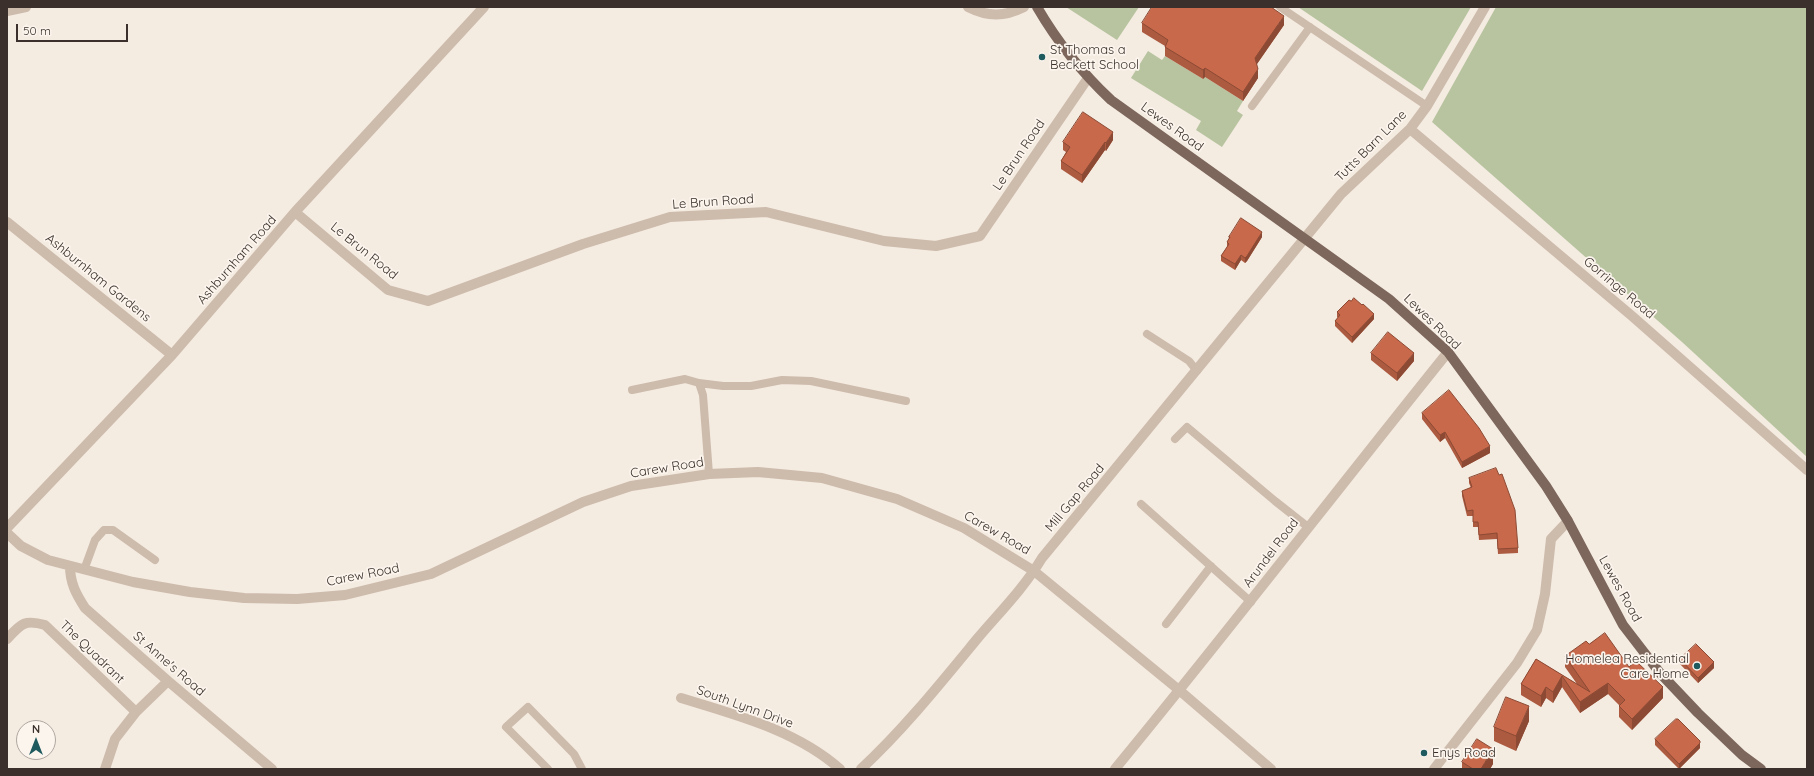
<!DOCTYPE html>
<html>
<head>
<meta charset="utf-8">
<style>
  body { margin:0 }
  #map { position:relative; width:1814px; height:776px; overflow:hidden; background:#f4ebe1; font-family:Quicksand,sans-serif }
  canvas { display:block }
  .frame { position:absolute; inset:0; border:8px solid #3b302b; pointer-events:none }
  .north { position:absolute; left:16px; top:720px; width:40px; height:40px; box-sizing:border-box; background:#fbf5ee; border:1px solid #aea6a0; border-radius:50%; rotate:0deg; font-size:11px; font-weight:700; line-height:16px; text-align:center; color:#3b302b }
  .north::after { content:''; display:block; margin:auto; width:14px; height:18px; background:#1f5a5e; clip-path:polygon(50% 0,100% 100%,50% 72%,0 100%) }
  .scale { position:absolute; left:16px; top:24px; width:112px; height:18px; box-sizing:border-box; border:2px solid #3b302b; border-top:0; padding-left:5px; font-size:12px; line-height:14px; white-space:nowrap; color:#3b302b; -webkit-text-stroke:3px #fbf5ee; paint-order:stroke }
</style>
</head>
<body>
<div id="map">
<canvas width="1814" height="776"></canvas>
<div class="frame"></div>
<div class="north">N</div>
<div class="scale">50 m</div>
</div>
<script>
const context = document.querySelector('canvas').getContext('2d');
context.lineJoin = 'round';
function fill(path, color) {
  context.fillStyle = color;
  context.fill(path, 'evenodd');
}
function strokePath(path, color, width, dash) {
  context.strokeStyle = color;
  context.lineWidth = width;
  context.lineCap = dash ? 'butt' : 'round';
  context.setLineDash(dash || []);
  context.stroke(path);
}
function write(font, color, halo, rows, align = 'center') {
  context.font = font + ' Quicksand,sans-serif';
  context.lineWidth = 3.5;
  context.setLineDash([]);
  context.textBaseline = 'middle';
  context.strokeStyle = halo;
  context.fillStyle = color;
  for (const [text, x, y, turn = 0] of rows) {
    context.save();
    context.translate(x, y);
    context.rotate((+turn || 0) * Math.PI / 180);
    context.textAlign = isNaN(turn) ? turn : align;
    if (halo) context.strokeText(text, 0, 0);
    context.fillText(text, 0, 0);
    context.restore();
  }
}
fill(new Path2D(`
  M1066,7H1139L1117,40Z
  M1298,7H1471L1422,91Z
  M1496,7H1807V457L1682,342L1432,122Z
  M1148,51L1162,60L1165,56L1203,79L1205,77L1243,101L1237,111L1243,115L1222,147L1196,130L1201,121L1131,78Z`), '#b8c4a0');
strokePath(new Path2D(`
  M1280,7L1427,106
  M1252,106L1310,27
  M1147,334L1189,361L1197,371
  M699,383L723,386H751L782,380L811,381L906,401
  M632,390L685,379L699,383L703,395L709,474
  M1175,439L1187,427L1275,501L1308,527
  M1141,504L1251,602
  M84,570L95,540L104,530H113L155,560
  M1166,624L1211,566
  M548,769L506,727L528,707L574,754L582,769`), '#cdbbac', 8);
strokePath(new Path2D(`
  M968,7C988,17 1004,17 1024,7
  M7,11L26,7
  M1410,129L1632,316L1807,470
  M295,212L388,290L428,301L583,244L670,217L766,212L884,241L936,246L980,236L1088,78
  M7,222L172,355
  M7,528L172,355L295,212L484,7
  M7,533L21,546L48,560L133,582L190,592L244,598L297,599L345,595L431,574L583,502L631,486L709,474L758,472L822,478L897,499L964,528L1034,571L1179,690L1271,769
  M70,566C70,583 76,594 85,608L168,681L272,769
  M7,639C21,624 24,619 45,625L136,712
  M681,698C736,715 796,730 840,769
  M105,769L115,739L136,712L168,681
  M861,769C903,730 940,684 977,639C999,613 1024,588 1042,558L1341,194L1410,129L1427,106L1485,7
  M1115,769C1228,632 1336,491 1448,352
  M1434,769L1517,663L1537,630L1545,594L1551,539L1568,521`), '#cdbbac', 10);
strokePath(new Path2D(`
  M1037,7C1058,43 1080,71 1111,100L1389,299L1448,352L1546,486L1568,521L1623,625L1660,673L1698,713L1742,755L1761,769`), '#7d675c', 10);
fill(new Path2D(`
  M1142,23L1284,25L1256,65L1258,78L1243,101L1205,77L1203,79L1165,56V46L1142,32Z
  M1113,140L1106,151L1105,150L1082,183L1061,169V161L1066,152L1063,150V142Z
  M1229,237H1262L1247,261L1245,263L1241,260L1235,270L1221,261V256L1227,247V242L1229,240Z
  M1337,312L1374,319L1352,343L1335,326V321L1338,318L1337,317Z
  M1371,353L1414,361L1397,381L1371,360Z
  M1422,413L1490,453L1462,468L1445,438L1440,442L1422,419Z
  M1469,478L1518,548V553L1498,554L1497,539L1479,540L1478,527H1473V516H1467L1462,496V491L1471,488L1469,483Z
  M1589,644L1629,667L1663,698L1632,730L1619,717V706H1620L1608,694L1580,713L1562,687L1553,703L1546,698L1541,707L1521,695V684L1536,659L1577,684L1565,667V656Z
  M1680,659L1714,668L1698,683L1680,664Z
  M1529,721L1516,751L1494,741V727Z
  M1655,739L1700,748L1679,769L1655,745Z
  M1462,762L1493,764L1490,769H1462Z`), '#ac5a40');
fill(new Path2D(`
  M1284,16V25L1255,67V58Z
  M1205,68V77L1203,79V70Z
  M1258,69V78L1243,101V92Z
  M1113,132V140L1106,151V143Z
  M1105,142V150L1082,183V175Z
  M1262,232V237L1247,261L1245,263V258Z
  M1241,255V260L1235,270V264Z
  M1374,314V319L1352,343V337Z
  M1414,353V361L1397,381V373Z
  M1445,432V438L1440,442V435Z
  M1490,446V453L1462,468V462Z
  M1714,662V668L1698,683V678Z
  M1562,676V687L1553,703V692Z
  M1608,683V694L1580,713V702Z
  M1546,687V698L1541,707V696Z
  M1663,687V698L1632,730V719Z
  M1529,706V721L1516,751V736Z
  M1700,743V748L1679,769V764Z
  M1493,749V764L1490,769H1481Z`), '#8c4a34');
const building = new Path2D(`
  M1152,7H1271L1284,16L1255,58L1258,69L1243,92L1205,68L1203,70L1165,47L1168,40L1142,23Z
  M1083,112L1113,132L1106,143L1105,142L1082,175L1061,161L1070,147L1063,142Z
  M1241,218L1262,232L1247,256L1245,258L1241,255L1235,264L1221,256L1229,244L1227,242L1230,237H1229Z
  M1354,298L1362,305L1363,304L1374,314L1352,337L1335,321L1340,315L1337,312L1349,300L1351,301Z
  M1388,332L1414,353L1397,373L1371,353Z
  M1449,390L1479,428L1490,446L1462,462L1445,432L1440,435L1422,413Z
  M1496,468L1499,475L1502,474L1515,510L1518,548L1498,549L1497,533L1479,535L1478,522H1473V510L1467,511L1462,491L1472,487L1469,478Z
  M1605,633L1629,667L1636,661L1663,687L1632,719L1619,706L1625,700L1608,683L1580,702L1562,676L1553,692L1546,687L1541,696L1521,684L1536,659L1590,692L1565,656L1586,641L1589,644Z
  M1696,644L1714,662L1698,678L1680,659Z
  M1506,697L1529,706L1516,736L1494,727Z
  M1676,719H1678L1700,741V743L1679,764L1655,739Z
  M1477,739L1493,749L1481,769H1473L1462,762Z`);
fill(building, '#c8694b');
strokePath(building, '#8c4a34', 1);
for (const [x, y, r, color] of [
  [1042,57,4,"#1f5a5e"],
  [1697,666,4,"#1f5a5e"],
  [1424,753,4,"#1f5a5e"]
]) {
  const dot = new Path2D();
  dot.arc(x, y, r, 0, 2 * Math.PI);
  context.fillStyle = color;
  context.fill(dot);
  strokePath(dot, '#fbf5ee', 1.5);
}
write('13px', '#3b302b', '#fbf5ee', [
  ["St Thomas a",1050,50],
  ["Beckett School",1050,65],
  ["Homelea Residential",1689,659,"right"],
  ["Care Home",1689,674,"right"],
  ["Enys Road",1432,753]
], 'left');
write('13px', '#3b302b', '#fbf5ee', [
  ["Lewes Road",1172,127,36],
  ["Tutts Barn Lane",1371,146,-45],
  ["Le Brun Road",1019,155,-56],
  ["Le Brun Road",713,202,-4],
  ["Le Brun Road",364,251,39],
  ["Ashburnham Road",237,260,-49],
  ["Ashburnham Gardens",98,278,39],
  ["Gorringe Road",1619,288,40],
  ["Lewes Road",1432,322,44],
  ["Carew Road",667,468,-9],
  ["Mill Gap Road",1075,498,-50],
  ["Carew Road",997,533,30],
  ["Arundel Road",1271,553,-53],
  ["Carew Road",363,575,-11],
  ["Lewes Road",1620,589,61],
  ["The Quadrant",92,652,44],
  ["St Anne's Road",169,664,41],
  ["South Lynn Drive",745,707,20]
]);
</script>
</body>
</html>
